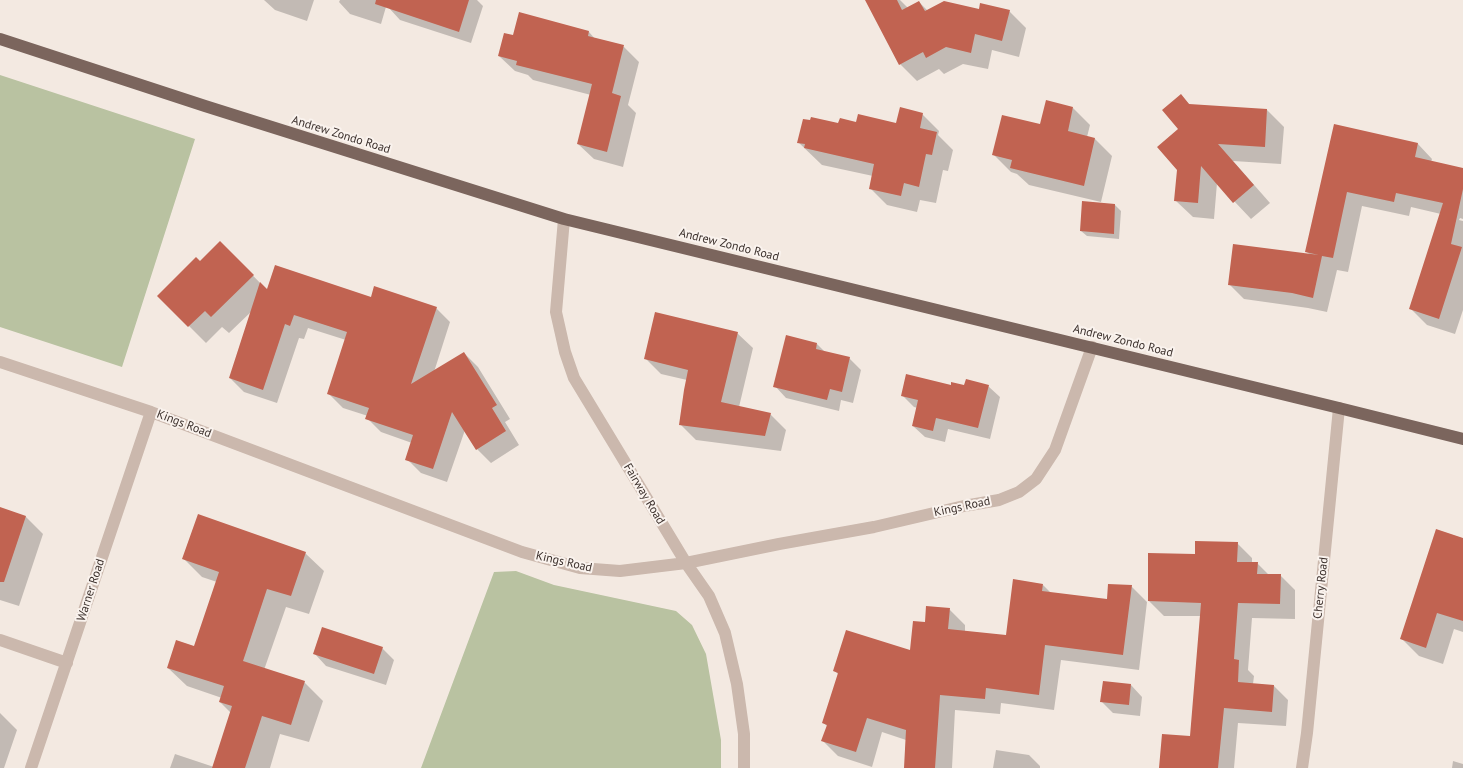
<!DOCTYPE html>
<html>
<head>
<meta charset="utf-8">
<style>
  body { margin:0 }
  canvas { display:block; background:#f3e9e1 }
</style>
</head>
<body>
<canvas width="1463" height="768"></canvas>
<script>
const context = document.querySelector('canvas').getContext('2d');
context.lineJoin = 'round';
function fill(path, color) {
  context.fillStyle = color;
  context.fill(path, 'evenodd');
}
function strokePath(path, color, width, dash) {
  context.strokeStyle = color;
  context.lineWidth = width;
  context.lineCap = dash ? 'butt' : 'round';
  context.setLineDash(dash || []);
  context.stroke(path);
}
function write(font, color, halo, rows, align = 'center') {
  context.font = font + ' "PT Sans",sans-serif';
  context.lineWidth = 4;
  context.setLineDash([]);
  context.textBaseline = 'middle';
  context.strokeStyle = halo;
  context.fillStyle = color;
  for (const [text, x, y, turn = 0] of rows) {
    context.save();
    context.translate(x, y);
    context.rotate((+turn || 0) * Math.PI / 180);
    context.textAlign = isNaN(turn) ? turn : align;
    if (halo) context.strokeText(text, 0, 0);
    context.fillText(text, 0, 0);
    context.restore();
  }
}
fill(new Path2D(`
  M0,75L195,139L122,367L0,327Z
  M516,571L554,585L676,611L692,625L706,654L721,740V768H421L494,572Z`), '#b9c2a1');
fill(new Path2D(`
  M264,0H314L307,21L275,10Z
  M340,0H388L381,24L350,14L339,2Z
  M391,0H477L483,6L471,43L400,20L389,8Z
  M877,0H900L908,8L919,2L928,11H1009L1026,28L1019,57L992,50L988,69L963,64L944,74L939,69L917,81L900,64Z
  M589,32L596,40L624,47L639,62L628,105L636,113L623,167L594,159L578,144L591,95L533,80L528,75L515,71L499,56L514,37Z
  M1181,95L1190,105L1267,110L1284,127L1281,164L1233,161L1270,203L1251,219L1217,183L1214,219L1193,217L1176,201Z
  M1073,108L1090,125L1087,137L1095,139L1112,156L1101,202L1029,185L1017,174L1011,172L994,155L1041,125Z
  M922,114L939,131L938,135L953,150L948,171L943,170L936,203L920,200L917,212L887,205L870,188L873,176L822,165L798,142L839,125L897,124Z
  M1335,125L1418,144L1432,159L1431,162L1463,170V219L1460,218L1459,220L1463,221V310L1455,334L1427,325L1411,309L1441,214L1411,207L1409,216L1362,206L1348,272L1337,270L1327,312L1308,308L1244,299L1229,284L1310,255L1306,251Z
  M1115,205L1121,211L1119,239L1087,236L1081,231Z
  M220,242L268,291L372,299L436,308L450,322L434,372L464,353L478,367L510,419L505,422L519,445L491,463L477,449L465,430L447,482L421,473L407,459L412,443L381,432L367,418L368,416L343,408L329,394L346,340L308,328L304,339L299,338L277,403L244,392L230,378L253,310L229,333L222,327L206,343L159,296L200,262Z
  M737,333L753,348L739,407L770,414L786,430L781,451L696,440L681,425L687,380L661,374L645,358Z
  M817,344L825,352L849,358L861,370L853,403L841,400L839,411L786,398L775,386Z
  M988,386L1000,397L990,439L948,429L945,442L925,437L913,426L918,408L914,407L902,395L951,387Z
  M0,509L26,517L43,534L19,606L0,600Z
  M1463,539V632L1454,629L1443,664L1419,656L1402,639Z
  M1237,543L1252,558V563H1257L1269,575H1280L1295,590V619L1252,618L1248,670L1254,676L1253,684L1274,686L1288,700L1286,726L1238,723L1234,768H1160L1191,738L1201,616H1164L1149,601L1196,555Z
  M305,553L324,571L309,614L286,607L264,670L304,682L323,701L309,742L280,734L270,768H170L175,754L214,767L231,713L220,702L222,698L187,686L168,668L195,647L217,582L202,577L184,559Z
  M1043,585L1051,593L1109,601L1131,586L1147,602L1139,670L1061,660L1054,710L1001,703L1000,714L955,710L952,768H905L906,740L882,732L872,767L838,756L823,741L827,726L824,723L839,675L835,671L911,652L926,624L950,610L965,625V632L1008,636Z
  M382,648L394,660L386,685L326,666L315,654Z
  M1131,685L1142,697L1140,716L1113,713L1102,702Z
  M0,713L17,730L4,768H0Z
  M996,750L1029,755L1040,766V768H993Z
  M1453,761L1463,764V768H1452Z`), '#0003');
fill(new Path2D(`
  M376,0H469L459,32L375,4Z
  M865,0H897L902,10L919,1L925,11L944,1L979,9L980,3L1010,10L1002,41L975,34L971,53L946,47L926,58L923,52L899,65Z
  M519,12L589,31L588,36L624,45L612,93L621,96L607,152L577,144L592,84L516,65L517,61L498,56L504,33L513,35Z
  M1181,94L1189,104L1267,109L1265,147L1218,144L1254,185L1233,203L1201,166L1198,203L1174,201L1177,170L1157,147L1178,129L1162,110Z
  M1046,100L1073,107L1068,131L1095,138L1084,186L1010,168L1012,160L992,155L1002,115L1040,124Z
  M900,107L923,113L920,128L937,132L932,155L926,154L919,187L904,183L901,196L869,189L874,164L804,148L805,144L797,143L803,119L810,120L811,117L838,123L840,118L856,122L858,114L896,123Z
  M1334,124L1418,143L1415,157L1463,168V189L1451,244L1462,247L1439,319L1409,309L1443,203L1396,193L1394,202L1347,192L1333,258L1322,256L1313,298L1292,293L1228,285L1233,244L1319,255L1305,252Z
  M1082,201L1115,204L1114,234L1080,231Z
  M220,241L254,275L211,317L205,311L188,327L157,296L196,257L200,261Z
  M275,265L371,297L374,286L437,307L411,384L464,352L497,405L492,408L506,431L476,450L452,412L433,469L405,460L413,435L365,419L369,408L327,394L347,332L294,315L290,326L285,324L263,390L229,378L260,282L267,289Z
  M655,312L738,332L721,402L771,413L765,436L679,425L684,390L688,370L644,359Z
  M786,335L817,343L816,349L850,357L842,392L830,389L827,400L773,387Z
  M906,374L951,385V382L964,385L966,379L989,385L978,428L936,418L933,431L912,426L918,400L901,396Z
  M0,507L26,516L4,582H0Z
  M198,514L306,552L291,596L267,589L243,661L305,681L291,725L262,716L245,768H212L232,706L219,702L224,686L167,668L176,640L194,646L219,572L182,559Z
  M1436,529L1463,538V621L1437,613L1426,648L1400,639Z
  M1195,541L1238,542L1237,562H1258L1257,574H1281L1280,604L1238,603L1234,659L1239,660L1238,682L1274,685L1272,712L1224,708L1218,768H1159L1162,734L1190,736L1201,603L1148,601V553L1195,554Z
  M1013,579L1043,584L1042,591L1107,599L1108,584L1132,585L1123,655L1045,645L1039,695L986,688L985,699L940,695L935,768H904L906,730L867,718L856,752L821,741L827,725L822,723L838,673L833,671L846,630L910,650L913,621L925,622L926,606L950,608L948,629L1006,635Z
  M322,627L383,647L374,674L313,654Z
  M1103,681L1131,684L1129,705L1100,702Z`), '#c16351');
strokePath(new Path2D(`
  M564,219L556,312L565,352L574,378L686,563L709,596L725,633L737,684L744,734V768
  M0,362L151,412L522,552L580,568L620,571L686,563L779,544L874,527L964,506L999,500L1019,492L1036,479L1055,450L1092,347
  M0,640L67,663
  M31,768L151,412
  M1302,768L1307,733L1339,408`), '#cbb8ad', 12);
strokePath(new Path2D(`
  M0,39L205,106L564,219L1339,408L1463,439`), '#7b655d', 12);
write('12px', '#3a2f2b', '#faf3ee', [
  ["Andrew Zondo Road",341,135,17],
  ["Andrew Zondo Road",729,245,14],
  ["Andrew Zondo Road",1123,341,14],
  ["Kings Road",184,424,21],
  ["Fairway Road",644,494,59],
  ["Kings Road",962,507,-12],
  ["Kings Road",564,562,13],
  ["Cherry Road",1321,588,-84],
  ["Warner Road",91,590,-72]
]);
</script>
</body>
</html>
